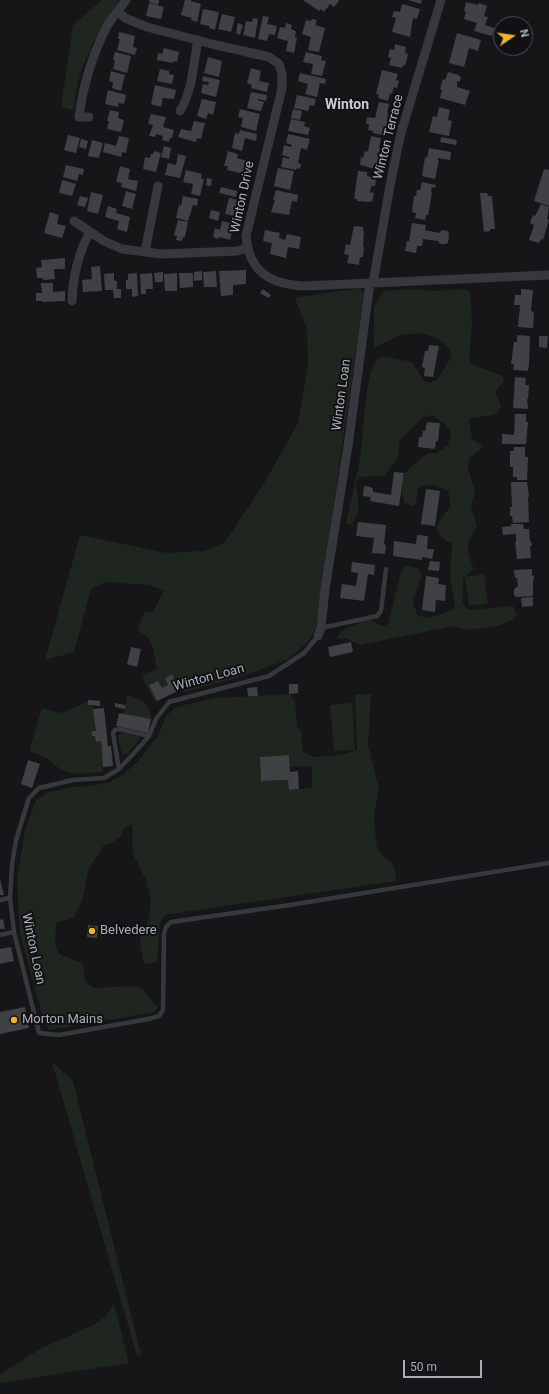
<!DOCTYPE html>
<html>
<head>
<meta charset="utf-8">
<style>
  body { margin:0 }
  #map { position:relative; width:549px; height:1394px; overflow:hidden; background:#161618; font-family:Roboto,sans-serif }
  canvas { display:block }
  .north { position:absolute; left:493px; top:16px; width:40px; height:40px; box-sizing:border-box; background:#111113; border:1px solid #4d4f55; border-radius:50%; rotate:77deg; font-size:11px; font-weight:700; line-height:16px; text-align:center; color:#a8adb8 }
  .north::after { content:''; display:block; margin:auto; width:14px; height:18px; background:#f2b134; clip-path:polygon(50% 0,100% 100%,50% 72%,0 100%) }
  .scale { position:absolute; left:403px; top:1360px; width:79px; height:18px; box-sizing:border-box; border:2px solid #a8adb8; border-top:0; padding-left:5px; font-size:12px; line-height:14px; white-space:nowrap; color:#a8adb8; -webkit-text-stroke:3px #111113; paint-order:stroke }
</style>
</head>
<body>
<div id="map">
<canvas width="549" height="1394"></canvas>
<div class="north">N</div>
<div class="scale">50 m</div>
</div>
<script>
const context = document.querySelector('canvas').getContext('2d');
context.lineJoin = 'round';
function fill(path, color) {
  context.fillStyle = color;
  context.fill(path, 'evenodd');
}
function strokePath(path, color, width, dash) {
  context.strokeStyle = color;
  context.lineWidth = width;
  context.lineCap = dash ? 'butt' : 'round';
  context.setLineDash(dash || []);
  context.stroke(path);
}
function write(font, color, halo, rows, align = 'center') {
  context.font = font + ' Roboto,sans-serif';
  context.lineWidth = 4;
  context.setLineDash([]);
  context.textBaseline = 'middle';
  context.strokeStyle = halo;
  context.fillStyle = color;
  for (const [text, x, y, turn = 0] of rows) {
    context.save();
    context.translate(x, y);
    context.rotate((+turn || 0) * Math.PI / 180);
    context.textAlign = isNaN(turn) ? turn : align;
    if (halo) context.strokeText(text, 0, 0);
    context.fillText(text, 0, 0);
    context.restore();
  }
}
fill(new Path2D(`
  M102,0H120C104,20 85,55 79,79C76,89 75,100 73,110L61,107L73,25Z
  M360,288L364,294L316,627L308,642L287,660L237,678L184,692L183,689L180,690L172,674L165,678L168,685L162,688L158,681L149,685L157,701L155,702L142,676L157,669C154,654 154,637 138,631L144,612H153L164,590L148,585L105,582L91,589L74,652L45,660L80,535L167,553L204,551L225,542L266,480L298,423L308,366L307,329L295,298Z
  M410,289L434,291L464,289L470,292L472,323L469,360L471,364L503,376L504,381L495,392L501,406C497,421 480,413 469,420L472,439L484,447L469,458L468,468L475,492L471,505L477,527C465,545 466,548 474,569L463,578V603L468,610L513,606L517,614L510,621L498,626L466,630L453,626L360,645L347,639L337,638L342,631L361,622L370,620L383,626L388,624L400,576L404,567L408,566L417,568L422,576L413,600L417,615L426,618L439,615L452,610L455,605L450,577L452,544C448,541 441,538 439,534C433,526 446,512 451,506L448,491L435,485L421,486L418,489L416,503L412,506L404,502L401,488L405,473L415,463L427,454L437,453L448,445L451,431L444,423L431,415L422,418L400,440L397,460L384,476L360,477L356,482C357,496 363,515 350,525L346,523C351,499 358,475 361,450C364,429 365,372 378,358L388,357L412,362L424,381L429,383L437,380L452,356L449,348L439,339L421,333L400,335L374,348V307L381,294L385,291Z
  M484,574L488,603L469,606L465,577Z
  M289,694L295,701L297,727L301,730L303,752L313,757L342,755L357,750L355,695L371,694L368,745L379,789L374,815L376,842L378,851L384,857L392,862L395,871L396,881L204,909L165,915L160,924L157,962L144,964L140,945L141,936L149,918L151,900L146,880L133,854L132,824L124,828L121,836L113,842L104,845L89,868L82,901L74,918L56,923L55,944L58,953C66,958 74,959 83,964L86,982L94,988L132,986L142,989L158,1008L155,1012L49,1030L44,1021L20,934L17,882L25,830L36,800L49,792L72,787L90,786L110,782L125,773L138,761L158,736L166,716L176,707L216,698ZM289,755L290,767L312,766V788L289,790L288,780L261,781L260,757Z
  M127,695C142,699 149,702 151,719L124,714Z
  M88,702V705L92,706L93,709L96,731L92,732V736H95L96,742L101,741L103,772L73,774L61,770L45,757L29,751L42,708L61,713Z
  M352,703L355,750L334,751L330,705Z
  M124,733L141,737L128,753L122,754L118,739L119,734Z
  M52,1062L73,1081L141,1355L137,1356Z
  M114,1304L129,1363L0,1383V1374L42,1348L95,1324L106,1316Z`), '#1e261f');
fill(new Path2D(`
  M150,0H159L158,5L149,2Z
  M185,0H191V1L201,4L197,22L191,20L192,18L181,15Z
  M303,0H338L339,1L334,7L330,4L324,12L321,9L319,11Z
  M408,0H422L421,4Z
  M466,2L478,5L479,3L487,6L484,16L488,17L485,25L494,28L492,36L474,31L477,23L464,19L466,12L464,11Z
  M149,3L164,7L161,19L146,16Z
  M402,4L420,9L417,19L413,18L410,37L392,32L396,18L392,17L394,11L400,12Z
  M203,9L219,12L215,30L209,28V26L200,24Z
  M222,14L235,17L231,32L218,29Z
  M263,16L269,17L267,24L277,26L275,35L269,34L267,41L258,39Z
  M253,18L258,19L255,38L243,35L246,21L252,22Z
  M312,19L317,20L315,25L325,28L319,52L308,50L311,37L302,34L306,20L311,21Z
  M238,23L243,25L240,35L236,33Z
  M286,23L292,25L291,29L296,31L295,37L297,38L294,53L286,51L288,41L277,38L280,27L285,28Z
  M119,32L135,36L133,47L137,48L135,55L117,50L120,39H118Z
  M457,33L481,40L478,51L469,48L464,67L449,63Z
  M395,44L406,47L405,53L408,54L405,66L403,65L402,68L389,65L391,58L388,57L390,49L394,50Z
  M164,48L179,52L177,62L173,61V63L157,60L158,53L162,54Z
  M115,52L131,56L127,73L113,69L115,60L113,59Z
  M306,52L322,56L321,60L326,61L322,76L311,74L313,64L303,62Z
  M208,57L222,61L219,77L204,73Z
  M251,68L261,71L259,81L269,83L267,92L251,88L252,85L247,83Z
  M160,69L169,71V74L174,75L172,84L157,81Z
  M382,70L398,74L396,80L399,81L397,88L394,87L392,94L390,93L388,101L378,98L379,95L376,94Z
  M111,71L125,75L121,91L112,88L113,82L109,81Z
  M448,72L459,75L461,78L460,81L457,82V87L470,91L465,105L440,98L442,90L440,89L443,79L445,80Z
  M300,73L326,79L325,84L320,83L317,97L305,94L308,84L298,81Z
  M203,76L220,80L216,97L201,93L203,84L208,85L209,82L202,81Z
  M155,85L176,90L174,99L163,98L161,107L151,104Z
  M108,90L126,95L124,104L119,103L118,107L105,104Z
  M251,92L267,95L266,101L258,99L257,100L264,102L261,111L247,108Z
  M297,95L316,99L314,106L310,105L308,111L294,108Z
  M202,99L216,102L213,115L208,113L206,119L197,116Z
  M379,102L389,104L387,113L388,114L387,121H388L385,136L373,133V131L368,130L369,124H366L367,117L375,118Z
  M439,107L450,110L448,120L452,121L449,136L429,132L433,116L437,117Z
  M240,109L260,114L256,131L241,127L243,118L238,117Z
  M293,109L302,111L300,120L291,118Z
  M110,110L119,112L118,118L124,120L121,132L107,129L109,121H107Z
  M151,114L166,117L163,127L174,130L172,138H170L169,142L162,140L163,136L156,134L155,137L149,136L153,125L148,124Z
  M291,119L305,122L304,126L310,128L308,135L288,131Z
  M194,121L205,123L201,139L197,138L196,142L178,137L181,129L191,131Z
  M240,130L257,134L256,141L245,138L242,151L232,148L235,133L239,134Z
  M288,134L310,139L307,150L301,148L298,163L301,164L300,169L297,168L296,170L281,167L283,157L289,159V157L282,155L284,145L291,147L292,145L286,143Z
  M68,135L80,138L76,153L64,150Z
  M119,136L129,138L126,153L122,152L121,157L103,152L105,143L116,146Z
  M371,136L381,138L379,148H380L379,154L382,155L379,170L360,165L361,157L363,158L365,151L368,152Z
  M441,137L457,140L456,145L440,142Z
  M81,139L88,141L86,149L79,147Z
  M92,140L103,143L99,158L88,156Z
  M164,146L171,148L169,159L161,157Z
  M429,148L451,152L450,160L438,158V160H439L435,179L422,176L425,157L427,158Z
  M154,151L161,153L156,172L143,169L145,157L150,158L151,154H153Z
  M228,151L238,154L237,158L247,161L244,174L227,170L228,166H224Z
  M178,154L186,156L180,178L165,175L168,163L176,165Z
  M66,165L84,169L83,175L79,174L77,181L63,177Z
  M120,166L130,169L128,179L138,181L136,191L121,187L122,183L116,182Z
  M278,168L294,171L290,190L274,186Z
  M544,169L549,170V206L534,201Z
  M186,170L202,174L201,179H204L200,196L191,194L193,184L183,182Z
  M358,171L367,172V176L376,178L375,186H371L370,192L374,193L372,202L369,201V202L357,201V199H354Z
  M207,178L212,179L211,186L206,185Z
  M62,180L76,184L72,196L59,193Z
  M422,182L436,185L435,188L432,187L431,192L432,193L428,215H426L425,220L415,218L416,213L412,212L414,196H416L417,190H420Z
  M221,187L237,191L236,197L219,193Z
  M276,190L298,195L297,202L292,201L289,215L271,212L275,200H273Z
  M126,191L136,194L132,209L122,206Z
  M91,192L103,195L98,214L87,211Z
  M480,193H487L488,196H492L495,229H490V231L484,232Z
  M80,196L88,198L85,207L77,205Z
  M183,196L198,199L197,206L193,205L188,221L176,218L179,205L181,206Z
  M229,198L239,200L235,216L225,214Z
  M541,204L549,207L547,219L549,220L543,240L541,239L539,243L529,240L534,225L530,223L533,215L535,216Z
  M108,206L117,209L116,213L130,217L127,232L117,229L119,221L105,217Z
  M211,210L220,212L218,221L209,218Z
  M50,212L59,215L57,224L66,226L62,238L44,233Z
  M178,220L188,222L185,237H183L182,241L176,240L177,236L174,235Z
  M222,221L234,224L230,240L219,237V239L213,237L215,228L220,230Z
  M412,223L426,225L425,230L439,233L442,230L448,231L449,234L448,243L445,244H440L438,241L423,239L422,246H417L416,253L405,251L407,241H409Z
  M354,226L363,227V230L364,231L363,247H364L363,257H360L359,265L347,263L349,255L344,254L346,244L350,245Z
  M265,230L280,233L279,238L285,240L287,234L301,237L299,249L288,247L286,258L270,254L272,243L263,241Z
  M65,258V269H54L55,279L43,280V278H37L36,268L42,267L41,260Z
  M100,266L102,291L83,292L82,280L92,279L91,267Z
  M246,270V284L233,285V295L221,296L219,271Z
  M202,271V280L194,281V272Z
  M216,271L217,287H204L203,272Z
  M163,272V282H155L154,273Z
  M114,273V281H117V289H121V298H114L113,290H105L104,274Z
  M137,273L138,296L132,297V289H126V280H128V274Z
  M152,273L153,289H146V294H141L140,274Z
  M177,273V291H165L164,274Z
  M179,273H193V287L180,288Z
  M41,283H53V292L65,291V301L42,302V301H36V293H42Z
  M263,289L271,295L268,298L260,293Z
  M521,289L533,290L531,311L534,312L533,328L518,327L520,305H514L515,295H521Z
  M517,335L530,336L529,365L528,371L513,370L514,364H511L514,342H517Z
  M539,336H548L547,348L539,347Z
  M429,345L439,346L433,377L424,376L425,368L422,367L425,351H428Z
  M515,377L526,378L525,385H529L528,399H527L528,409L513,408Z
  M515,414H526V422H528L526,444H502V434L514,435Z
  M427,422L440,423L438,441H436L435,449L418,447L419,437H422L423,431H425Z
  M514,447H525V457H528L527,480H517V477H513V467H510V451H514Z
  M394,472L404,473L399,506L370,501L371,497L363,496L364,486L371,487L373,489V492L391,495Z
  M511,482H527L529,497H528L529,522L513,523L512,516H510V507H512Z
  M426,489L440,491L435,526L421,524Z
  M358,522L386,525L384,544L386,545L385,554L372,553L374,538L356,536Z
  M511,524H523L524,529H529L530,541H531L532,546H530L531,558L517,559L515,542H516V534L503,535L502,527L511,526Z
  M417,535L428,536L427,549H434L432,559L422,557V560L393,556L394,541L416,544Z
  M430,561L440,562L439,571L428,570Z
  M352,562L375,565L374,575L368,574L364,601L340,598L342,584L356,586L358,573L351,572Z
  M532,569V576L534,575V580H533V596L516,597L514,595V590L516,587H518L517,578H515L514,570Z
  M426,576L439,578L438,584L446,585L445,601L436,600L435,612L422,610Z
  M533,597V606L522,607L521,598Z
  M351,642L353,652L330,657L328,647Z
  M131,647L141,649L137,667L127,664Z
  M172,674L180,690L157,701L149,685L158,681L162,688L168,685L165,678Z
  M289,684H298V693L289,694Z
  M257,687L258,696H248L247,688Z
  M88,700L100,701V706L88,705Z
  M115,703L125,705V709L115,707Z
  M104,708L108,746H111L113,766L103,767L101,741L96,742L95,736H92V731H96L93,709Z
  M119,713L151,719L148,733L116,726Z
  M289,755L290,772L298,771L299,789L289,790L288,780L261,781L260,757Z
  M28,760L40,764L32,788L21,784Z
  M0,879L4,895H0Z
  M3,919L5,929H0V920Z
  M88,925L98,926L97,938L87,937Z
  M11,947L14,961L0,964V949Z
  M25,1007L29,1028L0,1034V1012Z`), '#404145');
strokePath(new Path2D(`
  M321,628L377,616L381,611L386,569
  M318,636L304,653L269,676L169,702L156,719L149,736L135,752L119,769L104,778L73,780L39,788L29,798L16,840L12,865L10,898L14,932L39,1033L59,1035L148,1019L159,1016L163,1010L164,934L166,927L171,922L290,905L549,863
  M119,769L113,733L115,730L119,729L149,736
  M0,900L10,898
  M0,935L14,932`), '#37383d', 4.5);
strokePath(new Path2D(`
  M118,11L125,18L147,27L212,44L269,57L279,64L282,74V88L246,236C249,272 270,284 304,286L549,275
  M180,111C193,90 193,64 198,40
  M89,117H79C83,86 92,56 106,28C111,18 120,9 126,0
  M74,221L104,241L122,249L162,254L237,251L247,248
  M145,252L158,186
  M373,283L391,180L401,133L441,0
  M72,301C73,277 78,253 90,232
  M318,636L321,628L325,589L348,446L370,283`), '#37383d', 9);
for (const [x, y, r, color] of [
  [92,931,4,"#f2b134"],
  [14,1020,4,"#f2b134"]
]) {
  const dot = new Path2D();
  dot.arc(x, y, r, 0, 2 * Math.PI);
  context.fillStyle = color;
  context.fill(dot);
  strokePath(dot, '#111113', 1.5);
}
write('13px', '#a8adb8', '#111113', [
  ["Winton Terrace",389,137,-76],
  ["Winton Drive",243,197,-78],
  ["Winton Loan",342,395,-82],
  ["Winton Loan",209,678,-15],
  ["Winton Loan",33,949,78]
]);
write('13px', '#a8adb8', '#111113', [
  ["Belvedere",100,931],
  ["Morton Mains",22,1020]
], 'left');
write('bold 14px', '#c9ccd4', '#111113', [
  ["Winton",347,105]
]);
</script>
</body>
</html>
